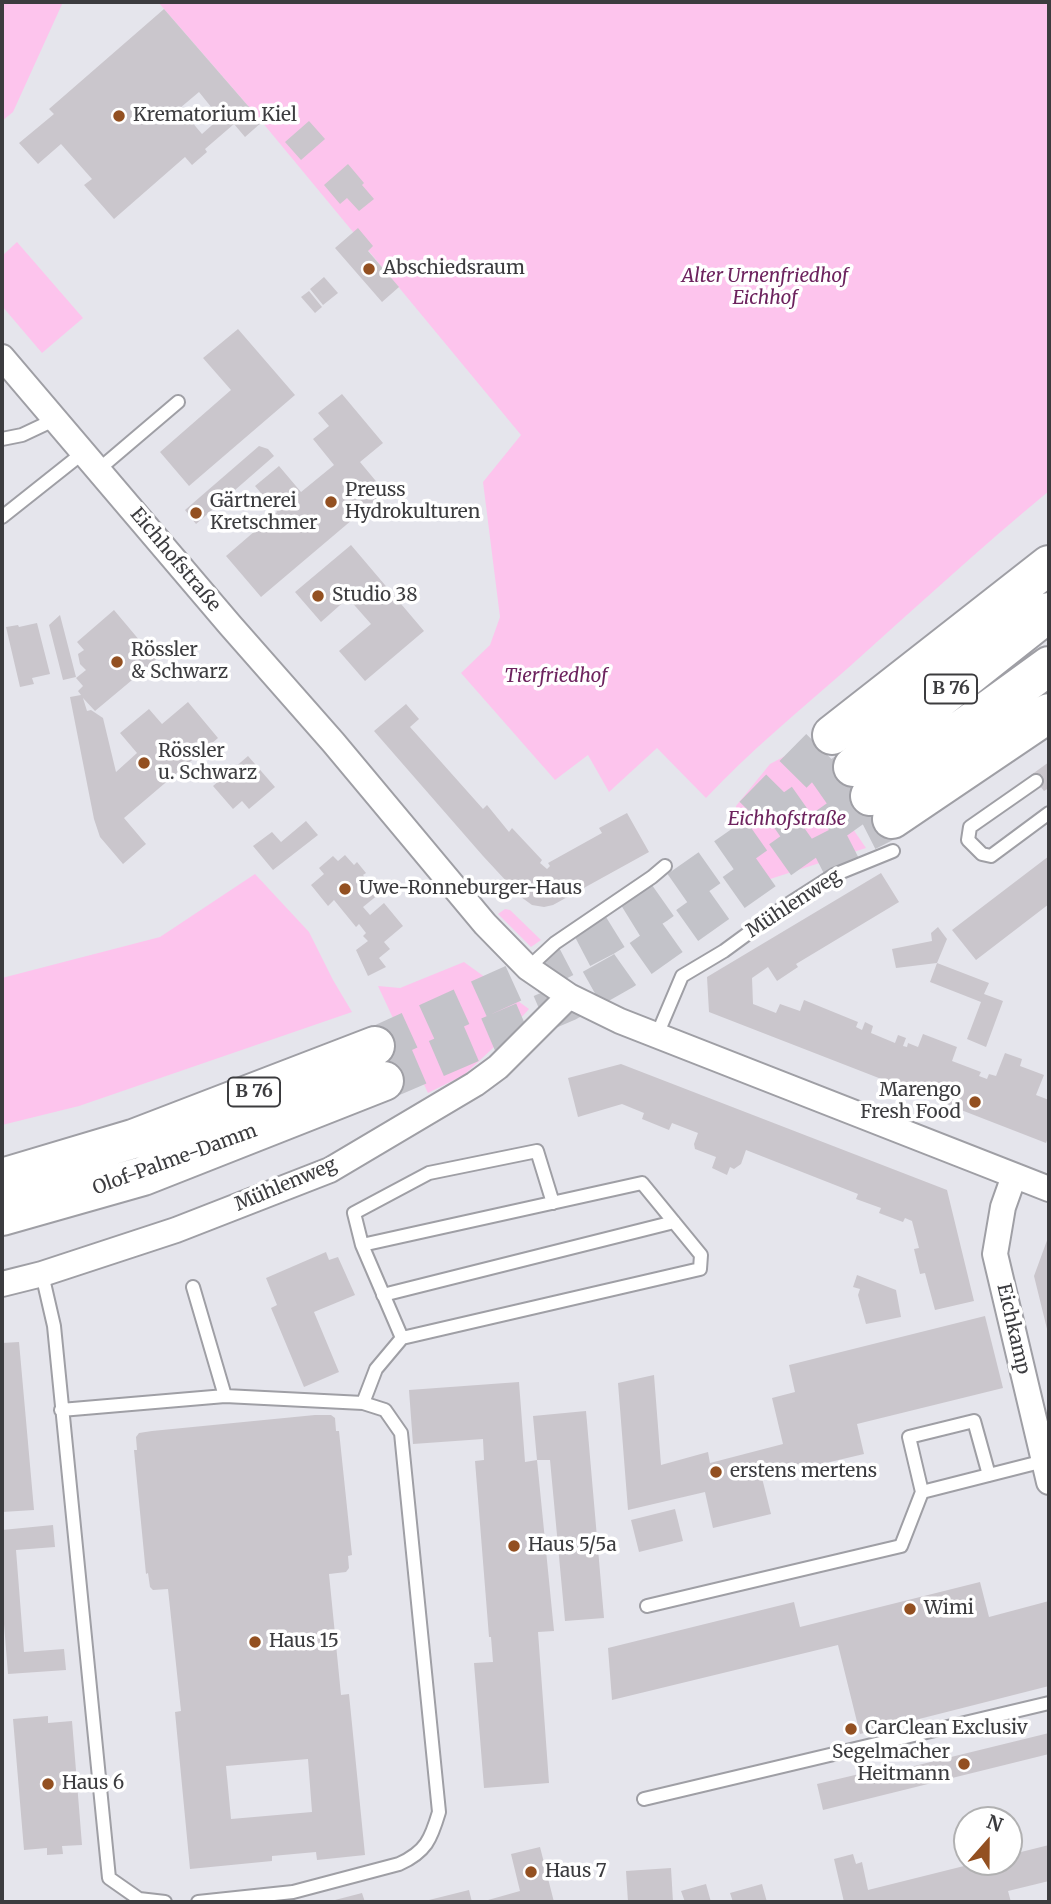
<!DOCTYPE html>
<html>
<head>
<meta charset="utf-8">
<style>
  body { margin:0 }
  #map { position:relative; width:1051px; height:1904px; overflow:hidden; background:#e5e5ec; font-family:Merriweather,serif }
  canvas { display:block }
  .frame { position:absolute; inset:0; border:4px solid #3c3c3f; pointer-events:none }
  .north { position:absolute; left:953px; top:1806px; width:70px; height:70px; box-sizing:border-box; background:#fff; border:2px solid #b1b1b2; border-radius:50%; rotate:21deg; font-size:19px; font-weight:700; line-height:28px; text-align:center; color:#3c3c3f }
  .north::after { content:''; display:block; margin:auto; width:24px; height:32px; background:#935021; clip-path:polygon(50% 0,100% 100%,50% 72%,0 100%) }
</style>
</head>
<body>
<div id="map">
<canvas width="1051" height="1904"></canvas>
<div class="frame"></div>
<div class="north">N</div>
</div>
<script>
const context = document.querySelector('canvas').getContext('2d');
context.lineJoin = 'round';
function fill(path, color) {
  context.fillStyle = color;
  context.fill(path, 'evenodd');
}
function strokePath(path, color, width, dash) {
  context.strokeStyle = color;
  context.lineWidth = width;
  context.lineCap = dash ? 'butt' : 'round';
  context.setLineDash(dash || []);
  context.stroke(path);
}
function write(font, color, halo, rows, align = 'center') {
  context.font = font + ' Merriweather,serif';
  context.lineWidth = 7;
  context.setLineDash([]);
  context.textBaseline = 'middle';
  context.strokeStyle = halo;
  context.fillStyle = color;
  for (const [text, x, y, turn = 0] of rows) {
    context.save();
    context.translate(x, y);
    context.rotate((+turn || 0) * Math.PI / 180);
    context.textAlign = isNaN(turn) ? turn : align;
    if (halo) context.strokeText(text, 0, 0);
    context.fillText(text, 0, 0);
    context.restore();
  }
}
fill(new Path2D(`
  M2,2H63L13,112L2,121Z
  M158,2H1049V491C980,548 915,608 848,668C800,710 750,751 706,798L657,748L609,792L588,755L555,780L461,673L490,645L500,617L483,482L521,435L262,122Z
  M17,242L83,318L42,353L2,306V256Z
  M798,749L866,848L764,881L737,855L736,806L770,764Z
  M255,874L309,932L333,980L352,1012L79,1106L2,1125V978L160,937Z
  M505,909L510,910L541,940L531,947L498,914Z
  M464,962L529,1009L492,1049L464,1075L428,1093L378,986L400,988Z`), '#fdc4ed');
fill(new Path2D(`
  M164,9L262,122L245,137L234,124L205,149L207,152L192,165L185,157L114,219L84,185L92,179L61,144L38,164L19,143L54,114L49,109ZM199,92L220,118L202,134L180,108Z
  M309,121L325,139L301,160L285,142Z
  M348,164L364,183L362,185L374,199L359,211L347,198L340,204L324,185Z
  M358,228L373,246L368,251L399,287L382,302L335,248Z
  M324,277L338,293L323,305L310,289Z
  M309,291L322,307L315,313L301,297Z
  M238,329L295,395L189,486L160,452L231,390L203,358Z
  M342,394L383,443L360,462L385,492L261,597L226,556L277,512L255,486L279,466L301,492L334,465L313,439L329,426L318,413Z
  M259,446L268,449L274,456L196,524L185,510Z
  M351,545L424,631L365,681L339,651L371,624L348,598L321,622L295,592Z
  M114,610L156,660L95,711L83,698L87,711L91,710L103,718L116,772L137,753L120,733L149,709L162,724L188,702L218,738L124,818L146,844L123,864L100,837L94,819L70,697L81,695L78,691L83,686L76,678L86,670L80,664L78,654L84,650L77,642Z
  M60,615L76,677L63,680L49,625Z
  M37,623L50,674L32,678L34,684L20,687L6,627L18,625L19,627Z
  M406,704L419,719L410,727L483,809L487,805L509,832L512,828L542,860L540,863L547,869L550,866L548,863L602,833L599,828L627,813L649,852L553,905L544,907L532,905L521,897L483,856L374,731Z
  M248,756L275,787L249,809L242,801L233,809L213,786Z
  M1049,762V788L1044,791L1031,775Z
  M306,821L318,835L273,870L253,846L272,832L281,842Z
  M345,855L354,865L357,862L366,873L363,875L379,894L363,907L370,915L384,903L403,926L384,942L390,949L379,958L386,967L368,976L356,950L368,941L363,936L366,933L359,924L356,927L334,900L328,906L311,885L324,874L319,868L333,856L338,861Z
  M1049,856V904L976,960L952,930Z
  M881,873L899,902L796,964L798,967L777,981L768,967L752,978L753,1004L776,1013L780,1004L800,1011L804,1000L858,1022L856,1027L862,1030L865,1022L873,1026L871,1033L895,1043L898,1035L906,1038L903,1046L907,1047L908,1043L918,1047L923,1034L957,1047L952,1061L981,1072L979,1076L987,1079L989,1074L996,1076L1005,1053L1022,1059L1020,1066L1044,1075L1036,1095L1049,1100V1135L1046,1143L709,1012L707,977Z
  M938,927L947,939L937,963L896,968L892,949L932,941L931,933Z
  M937,963L989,983L984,994L1003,1001L986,1047L967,1039L981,1002L930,982Z
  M621,1064L947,1190L974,1301L935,1310L925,1273L920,1274L914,1249L919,1248L912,1221L905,1218L903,1222L879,1213L881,1208L856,1199L858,1194L746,1150L741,1164L734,1169L730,1167L727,1175L712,1168L716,1157L695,1149L694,1144L698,1133L672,1123L669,1130L642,1119L644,1113L622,1104L578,1117L568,1078Z
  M1049,1235V1333H1048L1034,1276Z
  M326,1252L329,1260L338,1257L355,1295L314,1312L339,1372L304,1387L271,1308L277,1305L266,1278Z
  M857,1275L896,1290L901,1317L866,1324L858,1295L860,1289L853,1287Z
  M985,1316L1003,1388L857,1424L864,1454L762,1478L771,1514L713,1528L705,1492L628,1510L618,1383L654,1375L661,1465L708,1452L710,1463L783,1444L772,1398L795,1392L789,1365Z
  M19,1342L34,1510L2,1512V1343Z
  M519,1382L525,1462L537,1460L554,1631L538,1632L549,1783L484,1788L474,1663L493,1662L491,1637H489L475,1461L484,1460L483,1439L413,1444L409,1390Z
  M586,1411L604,1618L565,1621L550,1460H537L533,1416Z
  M315,1415H331L335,1418L336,1431H339L352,1555L348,1556L349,1568L346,1572L329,1574L341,1695L349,1694L365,1855L317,1860L316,1852L272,1856V1861L190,1869L175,1712L181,1711L168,1589L153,1590L150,1587L148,1573L146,1574L134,1450H137L136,1437L139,1433L152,1431ZM308,1759L312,1812L231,1819L226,1766Z
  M675,1509L683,1541L639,1552L631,1520Z
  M53,1525L55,1547L16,1550L24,1652L64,1649L66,1670L8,1674L2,1599V1530Z
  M980,1582L989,1617L1049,1601V1686L860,1734L838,1645L612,1700L608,1648L794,1602L800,1627Z
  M48,1716V1723L72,1721L82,1845L62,1846L63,1854L47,1855V1848L24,1850L13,1719Z
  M1049,1733V1754L823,1810L817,1784L893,1766L894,1771Z
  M1049,1845V1881L1008,1891L1011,1902H844L834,1859L853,1854L856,1864L862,1862L868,1890L980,1862H1009V1855Z
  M540,1847L554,1902H481L520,1891L511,1854Z
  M671,1868L673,1902H628L626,1871Z
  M706,1884L711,1902H685L681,1891Z
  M762,1884L767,1902H733L730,1893Z
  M469,1890L472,1902H425V1901Z
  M362,1893L365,1902H336L335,1900Z`), '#cac6cc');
strokePath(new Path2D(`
  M753,815L832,735
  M816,858L892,819
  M375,1046L536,973L603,938L658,904L853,767
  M384,1081L568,1002L623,971L870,796`), '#c3c3c9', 38, [38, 19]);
const service = new Path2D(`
  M2,439L22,435L56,419
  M98,470L178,402
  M2,517L84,452
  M1036,781L970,827L968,840L982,854L991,856L1049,813
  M528,968L555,943L652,877L665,866
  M657,1035L682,976L724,951L784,907L834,875L893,851
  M362,1245L354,1213L429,1173L537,1151L553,1203
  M42,1274L54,1326L109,1878L139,1899L165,1902
  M193,1287L225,1396
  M383,1295L674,1222
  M363,1403L376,1369L402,1338L700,1269L701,1255L642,1183L362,1245L402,1338
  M61,1410L225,1396L363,1403L385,1410L401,1433L439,1812C431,1839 426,1852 399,1864L293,1892L198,1902
  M922,1492L909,1437L974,1421L989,1475
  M647,1606L901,1546L922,1492L1044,1461
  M644,1799L1049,1703`);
const minor = new Path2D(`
  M2,357L230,625L333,742L485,924L528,968L569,996L620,1021L1049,1189
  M1014,1176L1003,1207L995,1254L1049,1482
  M2,1284L42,1274L176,1230L330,1170L475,1084L498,1067L569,996`);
const trunk = new Path2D(`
  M832,735L1049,565
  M853,767L1049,612
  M870,796L1049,666
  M892,819L1049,713
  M2,1178L133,1139L375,1046
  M2,1216L143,1176L384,1081`);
strokePath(service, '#9f9fa5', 16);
strokePath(minor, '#9f9fa5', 28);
strokePath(trunk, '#9f9fa5', 42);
strokePath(service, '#fff', 12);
strokePath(minor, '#fff', 24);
strokePath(trunk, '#fff', 38);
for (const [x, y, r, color] of [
  [119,116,7,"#935021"],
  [369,269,7,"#935021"],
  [331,502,7,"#935021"],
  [196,513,7,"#935021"],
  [318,596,7,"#935021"],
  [117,662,7,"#935021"],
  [144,763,7,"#935021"],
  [345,889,7,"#935021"],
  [975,1102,7,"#935021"],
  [716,1472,7,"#935021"],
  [514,1546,7,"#935021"],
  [910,1609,7,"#935021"],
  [255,1642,7,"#935021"],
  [851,1729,7,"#935021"],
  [964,1764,7,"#935021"],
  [48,1784,7,"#935021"],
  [531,1872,7,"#935021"]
]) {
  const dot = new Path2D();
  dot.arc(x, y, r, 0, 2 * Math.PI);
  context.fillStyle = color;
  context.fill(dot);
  strokePath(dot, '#fff', 2.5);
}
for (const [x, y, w] of [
  [951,689,52],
  [254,1092,52]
]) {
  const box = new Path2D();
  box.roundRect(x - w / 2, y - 14.5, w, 29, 5);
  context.fillStyle = '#fff';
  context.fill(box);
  strokePath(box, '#3c3c3f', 2);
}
write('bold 18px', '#3c3c3f', null, [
  ["B 76",951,689],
  ["B 76",254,1092]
]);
write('19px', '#3c3c3f', '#fff', [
  ["Krematorium Kiel",133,116],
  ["Abschiedsraum",383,269],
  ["Preuss",345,491],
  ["Hydrokulturen",345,513],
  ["Gärtnerei",210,502],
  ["Kretschmer",210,524],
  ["Studio 38",332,596],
  ["Rössler",131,651],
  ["& Schwarz",131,673],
  ["Rössler",158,752],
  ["u. Schwarz",158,774],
  ["Uwe-Ronneburger-Haus",359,889],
  ["Marengo",961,1091,"right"],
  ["Fresh Food",961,1113,"right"],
  ["erstens mertens",730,1472],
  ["Haus 5/5a",528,1546],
  ["Wimi",924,1609],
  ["Haus 15",269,1642],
  ["CarClean Exclusiv",865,1729],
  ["Segelmacher",950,1753,"right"],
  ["Heitmann",950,1775,"right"],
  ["Haus 6",62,1784],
  ["Haus 7",545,1872]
], 'left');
write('italic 19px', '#6d235e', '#fff', [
  ["Alter Urnenfriedhof",765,277],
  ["Eichhof",765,299],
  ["Tierfriedhof",556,677],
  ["Eichhofstraße",787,820]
]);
write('19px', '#3c3c3f', '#fff', [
  ["Eichhofstraße",175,560,50],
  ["Mühlenweg",794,904,-33],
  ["Olof-Palme-Damm",175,1160,-20],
  ["Mühlenweg",286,1185,-23],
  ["Eichkamp",1013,1329,77]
]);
</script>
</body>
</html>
